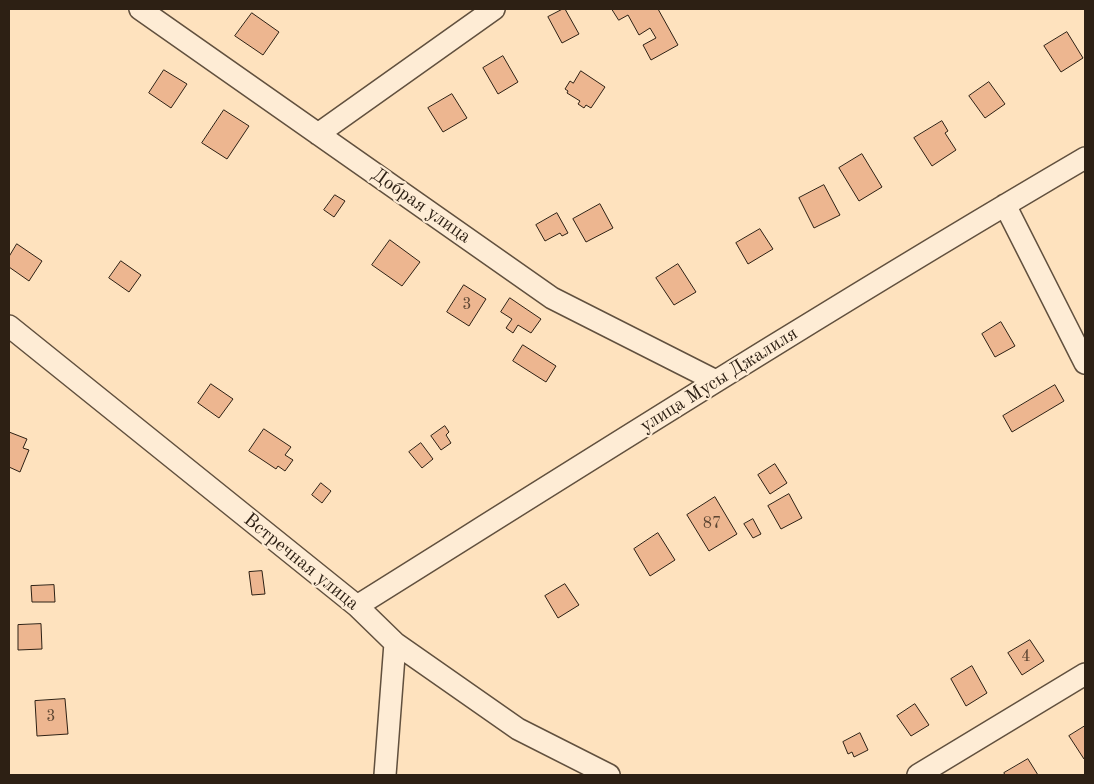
<!DOCTYPE html>
<html>
<head>
<meta charset="utf-8">
<style>
  body { margin:0 }
  #map { position:relative; width:1094px; height:784px; overflow:hidden; background:#fee2be; font-family:"Old Standard TT",serif }
  canvas { display:block }
  .frame { position:absolute; inset:0; border:10px solid #2d2014; pointer-events:none }
</style>
</head>
<body>
<div id="map">
<canvas width="1094" height="784"></canvas>
<div class="frame"></div>
</div>
<script>
const context = document.querySelector('canvas').getContext('2d');
context.lineJoin = 'round';
function fill(path, color) {
  context.fillStyle = color;
  context.fill(path, 'evenodd');
}
function strokePath(path, color, width, dash) {
  context.strokeStyle = color;
  context.lineWidth = width;
  context.lineCap = dash ? 'butt' : 'round';
  context.setLineDash(dash || []);
  context.stroke(path);
}
function write(font, color, halo, rows, align = 'center') {
  context.font = font + ' "Old Standard TT",serif';
  context.lineWidth = 4.5;
  context.setLineDash([]);
  context.textBaseline = 'middle';
  context.strokeStyle = halo;
  context.fillStyle = color;
  for (const [text, x, y, turn = 0] of rows) {
    context.save();
    context.translate(x, y);
    context.rotate((+turn || 0) * Math.PI / 180);
    context.textAlign = isNaN(turn) ? turn : align;
    if (halo) context.strokeText(text, 0, 0);
    context.fillText(text, 0, 0);
    context.restore();
  }
}
const building = new Path2D(`
  M563,9H565L579,34L562,43L548,17Z
  M612,9H658L678,45L651,60L643,45L656,38L650,28L639,35L628,15L619,20Z
  M252,13L279,32L263,55L235,36Z
  M1067,32L1083,58L1061,72L1044,46Z
  M503,56L518,82L498,94L483,68Z
  M164,70L187,84L171,108L149,93Z
  M581,71L605,87L591,108L586,105L584,108L578,104L580,101L567,93L568,91L565,89L570,81L573,83Z
  M989,82L1005,104L985,118L969,96Z
  M452,94L467,118L443,132L428,108Z
  M224,110L249,126L227,159L202,143Z
  M942,121L948,131L945,133L956,150L932,166L914,138Z
  M862,154L882,187L859,201L839,168Z
  M824,185L840,215L814,228L799,198Z
  M335,195L345,201L334,217L324,210Z
  M600,204L613,228L586,242L573,219Z
  M557,213L568,233L562,236L560,233L545,241L536,225Z
  M760,229L773,249L748,264L736,243Z
  M390,240L420,262L402,286L372,265Z
  M17,244L42,261L29,281L9,267V257Z
  M121,261L141,275L129,292L109,278Z
  M678,264L696,292L674,305L656,278Z
  M464,285L486,299L469,326L447,312Z
  M510,298L541,319L531,333L518,325L513,333L506,328L512,319L501,312Z
  M1001,322L1015,346L995,357L982,334Z
  M523,345L556,366L546,382L513,361Z
  M211,384L233,399L219,418L198,403Z
  M1055,385L1064,401L1012,432L1003,416Z
  M445,426L449,432L446,435L451,443L441,450L431,436Z
  M264,429L291,447L285,455L293,460L285,471L278,466L276,469L249,451Z
  M9,432L27,439L23,448L29,450L20,472L9,467Z
  M421,443L433,459L422,468L409,452Z
  M775,464L787,483L770,494L758,475Z
  M321,483L331,491L322,503L312,495Z
  M789,494L802,518L781,529L768,506Z
  M715,497L737,534L709,551L687,515Z
  M753,519L761,534L753,538L744,524Z
  M658,533L675,560L650,576L634,549Z
  M262,571L265,594L252,595L249,572Z
  M565,584L579,605L558,618L545,596Z
  M54,585L55,602H32L31,586Z
  M41,624L42,649L18,650V625Z
  M1030,640L1044,661L1022,675L1008,653Z
  M972,666L987,693L966,706L951,679Z
  M65,699L68,734L37,736L35,701Z
  M915,704L929,725L911,736L897,716Z
  M1085,726V758L1084,759L1069,736Z
  M860,733L868,750L854,757L852,752L848,754L843,742Z
  M1028,759L1038,775H1005L1004,773Z`);
fill(building, '#edb690');
strokePath(building, '#2d2014', 1);
const minor = new Path2D(`
  M140,9L552,298L716,381
  M318,134L494,9
  M1005,205L1085,363
  M9,326L357,606L395,643L518,729L609,775
  M357,606C598,455 839,302 1085,158
  M385,775L395,643
  M918,775L1085,674`);
strokePath(minor, '#61503e', 24);
strokePath(minor, '#feecd5', 21);
write('16px', '#5d4633', null, [
  ["3",467,305],
  ["87",712,524],
  ["4",1026,657],
  ["3",51,717]
]);
write('19px', '#2d2014', '#feecd5', [
  ["Добрая улица",421,206,35],
  ["улица Мусы Джалиля",719,380,-32],
  ["Встречная улица",301,562,39]
]);
</script>
</body>
</html>
